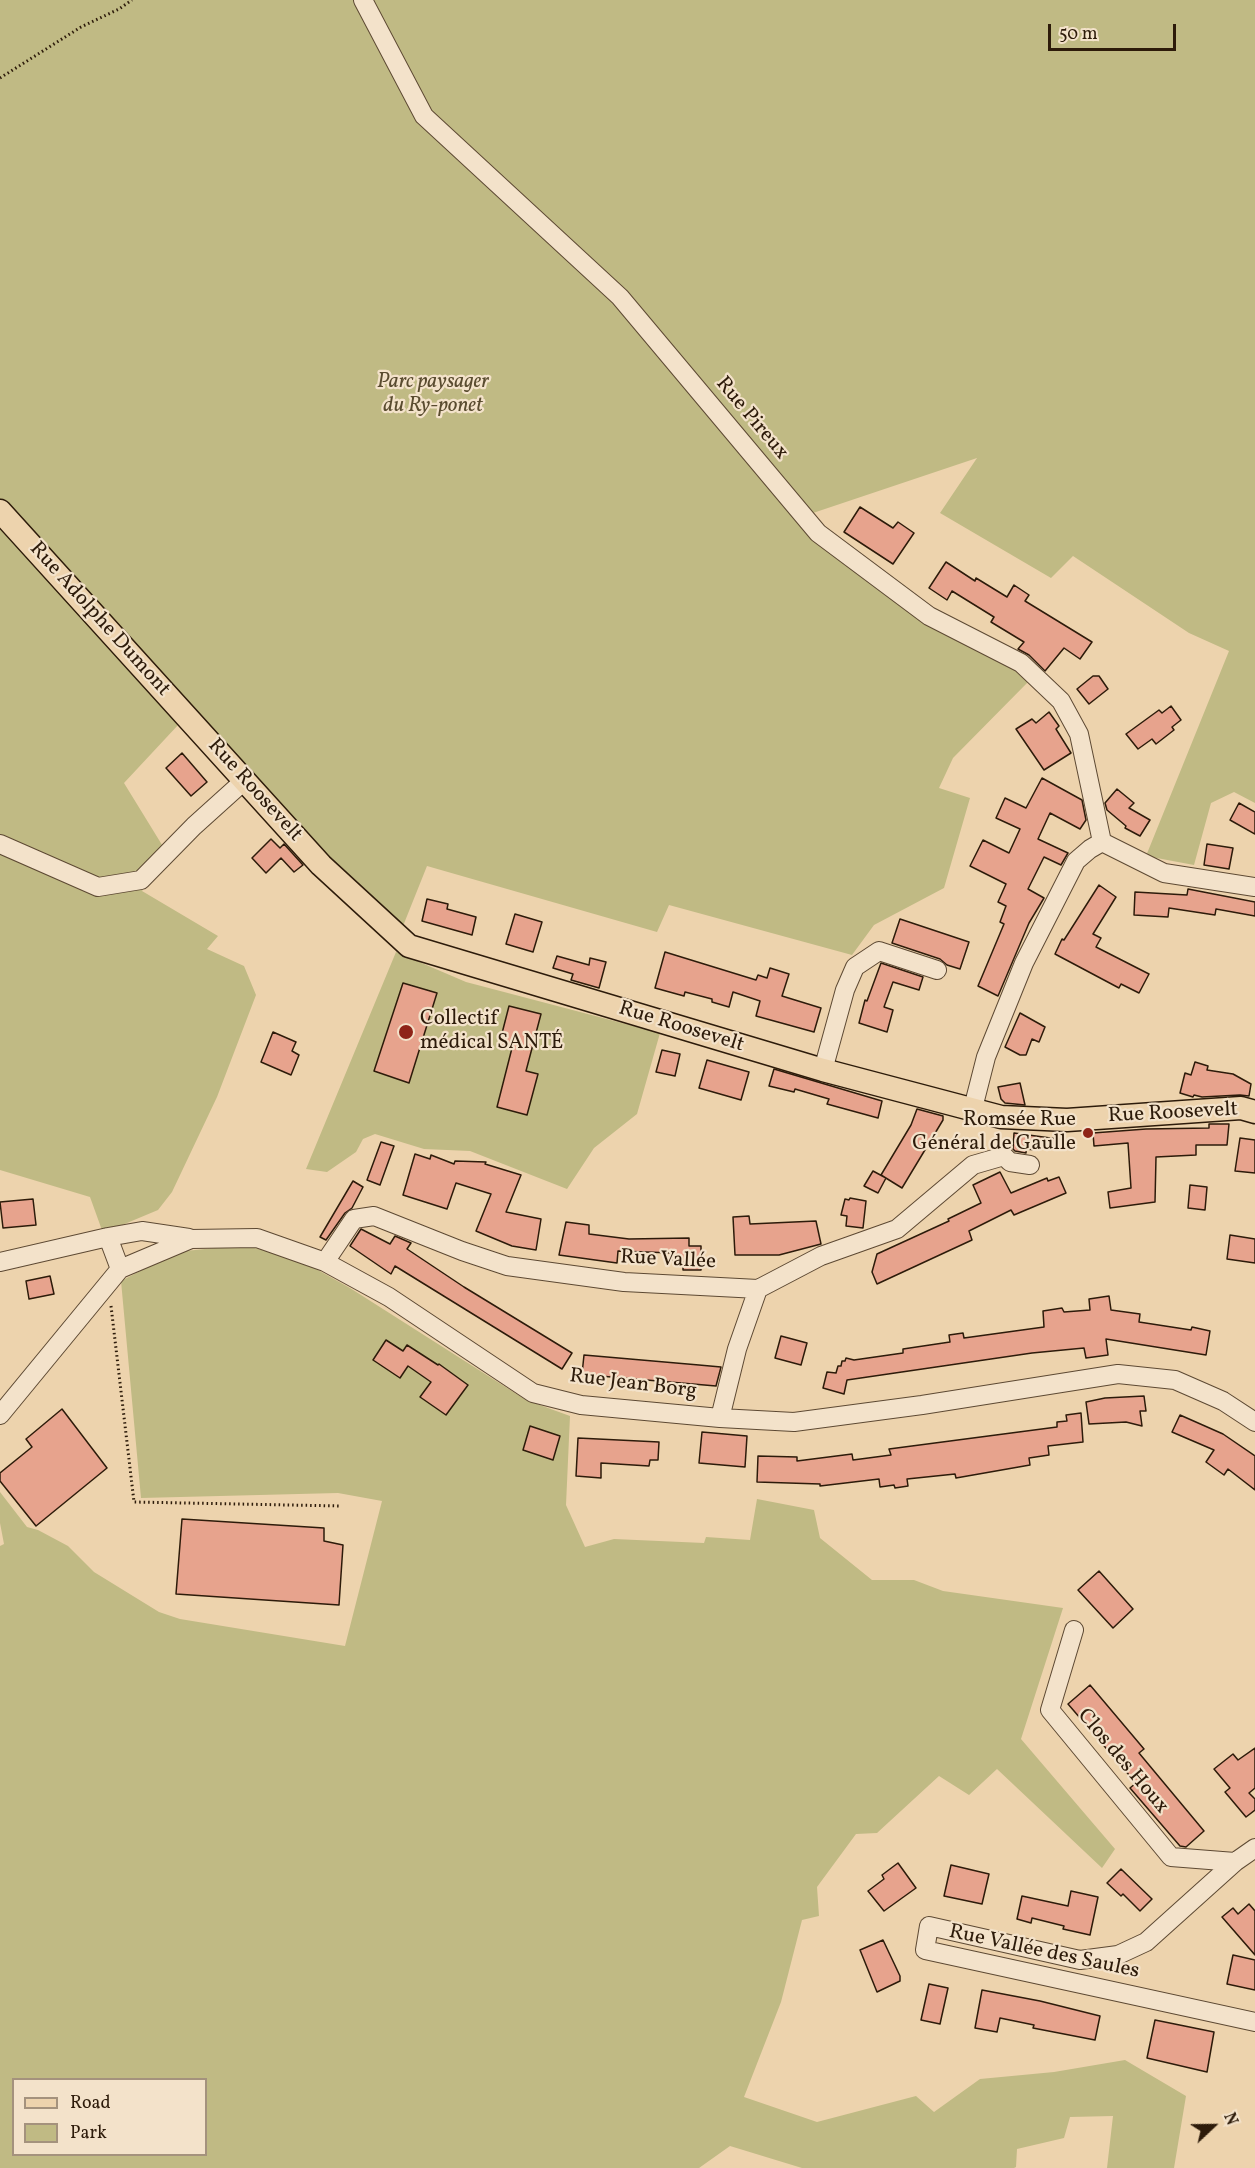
<!DOCTYPE html>
<html>
<head>
<meta charset="utf-8">
<style>
  body { margin:0 }
  #map { position:relative; width:1255px; height:2168px; overflow:hidden; background:#edd3ad; font-family:Vollkorn,serif }
  canvas { display:block }
  .legend { position:absolute; left:12px; top:2078px; width:195px; height:78px; box-sizing:border-box; background:#f3e2ca; border:2px solid #a4927d; margin:0; padding:8px 10px; list-style:none; font-size:18px; color:#2d1b0a }
  .legend li { display:flex; align-items:center; gap:12px; height:30px }
  .legend b { width:30px; border:2px solid #a4927d }
  .north { position:absolute; left:1183px; top:2096px; width:60px; height:60px; -webkit-text-stroke:4px #f3e2ca; paint-order:stroke; rotate:68deg; font-size:16px; font-weight:700; line-height:24px; text-align:center; color:#2d1b0a }
  .north::after { content:''; display:block; margin:auto; width:21px; height:27px; background:#2d1b0a; clip-path:polygon(50% 0,100% 100%,50% 72%,0 100%) }
  .scale { position:absolute; left:1048px; top:24px; width:128px; height:27px; box-sizing:border-box; border:3px solid #2d1b0a; border-top:0; padding-left:8px; font-size:18px; line-height:21px; white-space:nowrap; color:#2d1b0a; -webkit-text-stroke:4px #f3e2ca; paint-order:stroke }
</style>
</head>
<body>
<div id="map">
<canvas width="1255" height="2168"></canvas>
<ul class="legend">
<li><b style="height:8px;background:#edd3ad"></b>Road</li>
<li><b style="height:16px;background:#c0ba84"></b>Park</li>
</ul>
<div class="north">N</div>
<div class="scale">50 m</div>
</div>
<script>
const context = document.querySelector('canvas').getContext('2d');
context.lineJoin = 'round';
function fill(path, color) {
  context.fillStyle = color;
  context.fill(path, 'evenodd');
}
function strokePath(path, color, width, dash) {
  context.strokeStyle = color;
  context.lineWidth = width;
  context.lineCap = dash ? 'butt' : 'round';
  context.setLineDash(dash || []);
  context.stroke(path);
}
function write(font, color, halo, rows, align = 'center') {
  context.font = font + ' Vollkorn,serif';
  context.lineWidth = 4.5;
  context.setLineDash([]);
  context.textBaseline = 'middle';
  context.strokeStyle = halo;
  context.fillStyle = color;
  for (const [text, x, y, turn = 0] of rows) {
    context.save();
    context.translate(x, y);
    context.rotate((+turn || 0) * Math.PI / 180);
    context.textAlign = isNaN(turn) ? turn : align;
    if (halo) context.strokeText(text, 0, 0);
    context.fillText(text, 0, 0);
    context.restore();
  }
}
fill(new Path2D(`
  M0,0H1255V803L1234,792L1211,803L1194,865L1146,856L1229,651L1189,633L1073,556L1051,578L940,513L977,458L810,514L818,533L929,616L1021,663L1029,681L953,758L939,788L970,798L944,888L874,925L852,955L669,905L657,932L427,866L403,926L409,946L0,500Z
  M0,526L179,724L124,783L167,853L142,891L218,936L207,949L244,966L256,995L217,1097L172,1192L158,1210L103,1233L90,1197L0,1170Z
  M396,952L466,982L660,1033L637,1114L594,1148L567,1189L470,1151L424,1149L375,1134L363,1139L356,1152L327,1172L306,1169Z
  M243,1245L300,1260L350,1288L526,1400L570,1416L566,1505L585,1547L614,1539L704,1543L706,1537L750,1540L757,1499L814,1510L820,1538L872,1580H914L943,1591L1063,1608L1021,1739L1115,1849L1102,1868L997,1769L969,1795L939,1776L877,1833L856,1834L817,1887L819,1916L802,1920L781,2002L744,2097L817,2122L916,2096L934,2112L980,2079L1054,2072L1125,2060L1186,2096L1174,2168H1107L1113,2116L1070,2117L1064,2138L1017,2149L1016,2167L1014,2168H802L730,2146L699,2168H0V1546L4,1544L0,1523V1492L27,1527L38,1530L68,1546L94,1572L159,1612L180,1619L345,1646L382,1501L338,1493L141,1498L121,1281L176,1252ZM14,2080H206V2154H14Z`), '#c0ba84');
const building = new Path2D(`
  M860,507L893,528L898,522L914,533L893,564L844,532Z
  M946,562L975,581L976,578L1007,597L1014,585L1029,595L1025,601L1092,642L1080,659L1064,648L1045,671L1029,655L1018,649L1024,642L991,622L994,617L952,591L947,600L929,588Z
  M1093,676H1099L1108,689L1089,704L1077,689Z
  M1171,706L1181,720L1172,727L1174,730L1156,744L1152,739L1138,749L1126,734L1159,710L1162,713Z
  M1049,712L1059,726L1056,729L1071,753L1044,770L1016,729L1032,719L1036,723Z
  M182,753L207,782L191,796L166,768Z
  M1042,778L1082,800L1086,820L1080,829L1050,813L1038,839L1068,853L1061,865L1044,857L1028,889L1044,898L1029,923L998,996L978,986L1004,924L1000,922L1006,906L998,902L1006,884L970,866L983,840L1009,853L1020,829L996,818L1005,798L1026,808Z
  M1117,789L1134,803L1129,808L1150,820L1140,836L1125,828L1126,826L1107,810L1105,803Z
  M1239,803L1255,812V834L1230,820Z
  M271,839L280,848L284,844L303,865L294,872L281,858L266,873L252,858Z
  M1207,844L1233,848L1229,869L1204,865Z
  M1099,885L1116,897L1093,934L1101,938L1096,947L1149,974L1139,993L1121,984L1119,988L1055,954L1062,939L1064,940Z
  M1188,889L1255,902V916L1216,909L1215,915L1169,908L1168,917L1134,915L1135,892L1187,895Z
  M427,899L448,904L447,909L476,917L472,935L422,921Z
  M515,914L542,922L533,952L506,944Z
  M900,919L969,942L960,969L947,965L940,959L892,943Z
  M665,952L756,980L758,975L767,978L770,968L789,974L782,996L821,1008L814,1032L756,1016L760,1001L733,992L729,1007L712,1002V999L685,992L684,996L655,988Z
  M557,956L589,965L590,958L606,962L599,988L571,980L573,974L553,968Z
  M881,963L923,977L919,990L893,982L884,1007L893,1010L887,1032L859,1023L865,1000L867,1001Z
  M403,983L437,993L409,1083L374,1071Z
  M509,1006L541,1014L526,1071L538,1074L527,1115L497,1107L512,1048L499,1045Z
  M1020,1013L1045,1027L1039,1042L1032,1039L1026,1055H1020L1005,1047Z
  M273,1032L296,1042L292,1051L299,1055L291,1075L261,1062Z
  M662,1050L680,1054L675,1076L656,1072Z
  M707,1060L749,1072L741,1100L699,1088Z
  M1195,1062L1208,1066L1207,1070L1233,1074L1251,1084L1249,1096L1240,1095L1202,1097L1194,1095L1193,1097L1180,1093L1185,1073L1191,1075Z
  M774,1069L882,1101L878,1118L827,1104L829,1099L795,1089L794,1092L769,1086Z
  M1020,1083L1025,1105L1005,1103L1001,1099L998,1087Z
  M917,1109L943,1116V1120L902,1188L881,1175L911,1125Z
  M1209,1124H1229L1227,1145H1196V1155L1156,1157L1155,1202L1110,1208L1108,1192L1131,1188L1128,1143L1094,1146L1093,1133L1146,1129L1209,1128Z
  M1014,1133L1065,1140L1064,1147L1037,1148L1036,1150L1026,1149V1153L1015,1151L1013,1149Z
  M1240,1138L1255,1140V1173L1235,1171Z
  M381,1142L394,1146L380,1185L367,1180Z
  M415,1154L430,1159L431,1155L454,1164L455,1161L486,1162L485,1164L521,1175L506,1212L541,1219L536,1250L512,1246L476,1231L491,1194L456,1183L447,1209L403,1195Z
  M873,1171L886,1178L878,1193L864,1186Z
  M1000,1172L1011,1193L1047,1178L1048,1181L1059,1177L1066,1193L1014,1215L1011,1210L969,1231L972,1240L877,1284L872,1272L877,1254L949,1221L948,1219L981,1203L973,1185Z
  M353,1181L363,1187L352,1208L345,1213L326,1240L320,1237Z
  M1190,1185L1207,1187L1205,1210L1188,1208Z
  M850,1198L866,1201L863,1228L846,1226L847,1216L841,1215L845,1199L849,1200Z
  M33,1199L36,1225L3,1228L0,1202Z
  M749,1216L750,1224L816,1221L821,1244L779,1255H735L733,1217Z
  M566,1222L589,1225V1234L629,1239L689,1238V1246H701V1270H683V1262H673V1253L618,1251L617,1263L559,1255Z
  M361,1229L390,1244L395,1236L411,1243L407,1249L464,1287L572,1353L562,1369L395,1266L391,1274L350,1246Z
  M1230,1235L1255,1239V1263L1227,1259Z
  M50,1276L54,1294L29,1299L26,1281Z
  M1109,1296L1111,1310L1140,1314L1139,1322L1191,1330L1192,1327L1210,1331L1206,1355L1106,1339L1108,1355L1086,1358L1084,1348L1032,1353L847,1380L844,1394L823,1388L827,1372L836,1373L838,1366H841L842,1361H845L846,1358L854,1360L903,1353V1349L950,1342L949,1335L963,1333L964,1338L1044,1327L1043,1311L1062,1308L1064,1312L1090,1310L1089,1299Z
  M781,1336L807,1343L801,1365L775,1358Z
  M386,1340L403,1351L407,1345L438,1365L439,1364L468,1385L446,1415L420,1397L431,1382L408,1366L400,1378L373,1360Z
  M584,1355L699,1365L721,1367L716,1386L600,1376L582,1374Z
  M1144,1396L1146,1411H1140L1142,1426L1126,1422L1089,1424L1086,1402L1105,1398Z
  M62,1409L107,1468L36,1526L0,1481V1473L32,1447L26,1439Z
  M1081,1413L1083,1442L1048,1446L1049,1455L1029,1458L1030,1465L956,1478L955,1474L907,1479L908,1486L895,1488L894,1485L880,1487L879,1479L820,1486V1484L757,1482L758,1456L797,1457V1461L852,1454L853,1460L891,1455L889,1449L1057,1427V1422L1067,1421L1066,1415Z
  M1180,1415L1223,1434L1255,1456V1490L1228,1469L1224,1475L1206,1462L1214,1450L1172,1432Z
  M530,1426L560,1436L553,1460L523,1450Z
  M702,1432L747,1436L745,1467L699,1463Z
  M578,1438L659,1442L658,1460H650L649,1466L601,1463V1478L576,1476Z
  M182,1519L324,1528V1541L343,1545L339,1605L176,1594Z
  M1099,1571L1133,1609L1113,1628L1078,1590Z
  M1090,1685L1144,1749L1139,1753L1204,1831L1186,1847L1180,1846L1130,1788L1136,1783L1068,1704Z
  M1255,1748V1788L1249,1793L1255,1799V1810L1246,1817L1225,1792L1230,1788L1214,1769L1233,1754L1238,1760Z
  M898,1863L916,1888L884,1911L868,1891L884,1879L882,1875Z
  M951,1865L989,1874L982,1904L944,1896Z
  M1121,1869L1152,1899L1140,1911L1123,1894L1121,1896L1107,1883Z
  M1071,1891L1098,1897L1090,1935L1063,1929L1064,1926L1032,1918L1031,1923L1017,1919L1022,1896L1068,1906Z
  M1249,1904L1255,1911V1955L1222,1917L1233,1908L1238,1914Z
  M883,1940L900,1976V1981L877,1992L860,1950Z
  M1233,1955L1255,1960V1990L1227,1984Z
  M929,1984L948,1988L940,2024L921,2020Z
  M982,1990L1040,2001L1100,2016L1095,2040L1033,2028L1034,2025L1000,2018L997,2032L975,2028Z
  M1155,2020L1214,2032L1207,2072L1147,2058Z`);
fill(building, '#e7a38d');
strokePath(building, '#2d1b0a', 1.5);
const minor = new Path2D(`
  M363,0L424,116L620,297L818,533L929,616L1021,663L1061,701L1079,734L1102,842
  M1102,842L1164,873L1255,887
  M0,844L98,887L141,880L194,826L245,780
  M823,1070L845,990L855,967L879,951L937,970
  M973,1108L986,1057L1024,963L1076,861L1090,849L1102,842
  M108,1237L120,1269
  M0,1262L108,1237L142,1231L189,1238
  M325,1262L354,1219L374,1216L462,1251L507,1266L624,1282L758,1289L821,1256L897,1229L973,1165L1004,1156L1010,1162L1030,1165
  M0,1415L120,1269L191,1239L257,1238L325,1262L389,1297L533,1393L581,1405L720,1418L794,1422L922,1405L1118,1374L1175,1380L1223,1401L1255,1422
  M720,1418L737,1349L758,1289
  M1074,1630L1050,1710L1171,1857L1235,1862
  M1255,1848L1235,1862L1146,1942L1118,1955L1080,1960L929,1926L925,1950L1255,2022`);
const major = new Path2D(`
  M0,511L321,865L409,946L823,1070L1001,1117L1067,1120L1241,1108L1255,1112`);
strokePath(minor, '#5d4933', 20);
strokePath(major, '#2d1b0a', 25);
strokePath(new Path2D(`
  M0,78L81,27L119,9L132,0
  M111,1306L134,1502L341,1506`), '#2d1b0a', 3, [1.5, 3]);
strokePath(minor, '#f3e2ca', 18);
strokePath(major, '#edd3ad', 22);
for (const [x, y, r, color] of [
  [406,1032,8,"#8f2418"],
  [1088,1133,6,"#8f2418"]
]) {
  const dot = new Path2D();
  dot.arc(x, y, r, 0, 2 * Math.PI);
  context.fillStyle = color;
  context.fill(dot);
  strokePath(dot, '#f3e2ca', 2);
}
write('italic 21px', '#594b2f', '#f3e2ca', [
  ["Parc paysager",433,383],
  ["du Ry-ponet",433,407]
]);
write('21px', '#2d1b0a', '#f3e2ca', [
  ["Rue Pireux",751,419,50],
  ["Rue Adolphe Dumont",99,620,48],
  ["Rue Roosevelt",254,791,48],
  ["Rue Roosevelt",681,1028,17],
  ["Rue Roosevelt",1173,1114,-3],
  ["Rue Vallée",668,1261,3],
  ["Rue Jean Borg",633,1385,7],
  ["Clos des Houx",1122,1762,50],
  ["Rue Vallée des Saules",1044,1953,12]
]);
write('21px', '#2d1b0a', '#f3e2ca', [
  ["Collectif",420,1020],
  ["médical SANTÉ",420,1044],
  ["Romsée Rue",1076,1121,"right"],
  ["Général de Gaulle",1076,1145,"right"]
], 'left');
</script>
</body>
</html>
